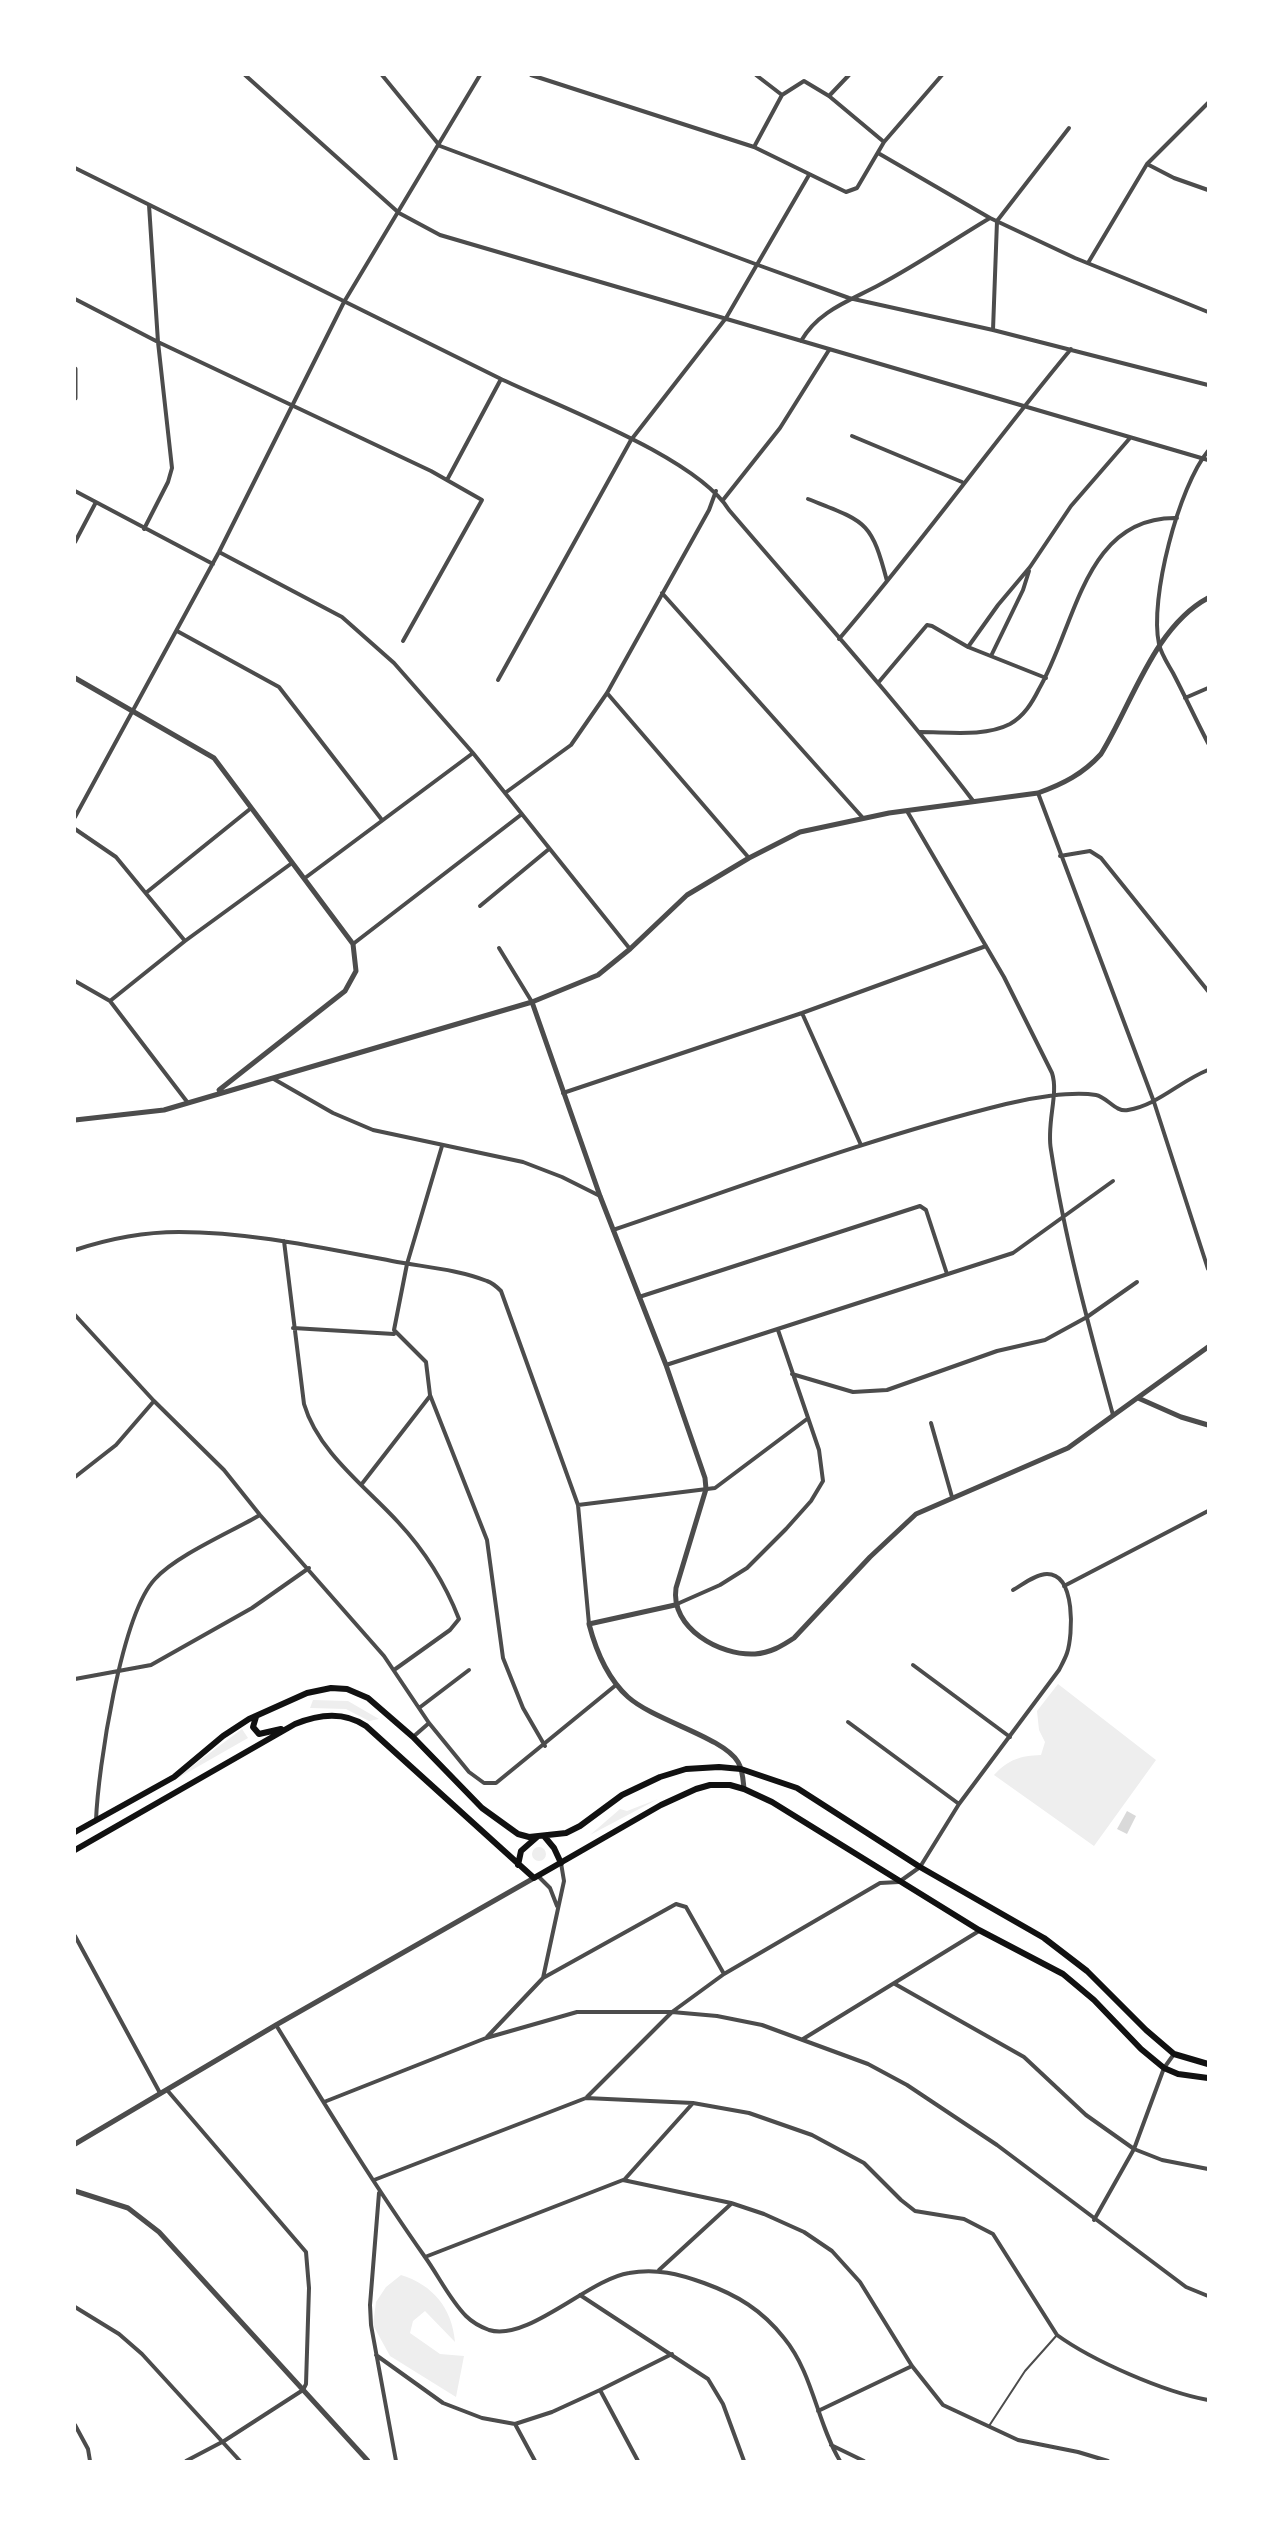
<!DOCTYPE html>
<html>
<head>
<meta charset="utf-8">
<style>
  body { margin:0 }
  #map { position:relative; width:1283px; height:2536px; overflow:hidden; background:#fff; font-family:Mulish,sans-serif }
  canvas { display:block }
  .frame { position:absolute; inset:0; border:76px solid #fff; pointer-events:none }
</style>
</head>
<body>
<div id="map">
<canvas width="1283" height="2536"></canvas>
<div class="frame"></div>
</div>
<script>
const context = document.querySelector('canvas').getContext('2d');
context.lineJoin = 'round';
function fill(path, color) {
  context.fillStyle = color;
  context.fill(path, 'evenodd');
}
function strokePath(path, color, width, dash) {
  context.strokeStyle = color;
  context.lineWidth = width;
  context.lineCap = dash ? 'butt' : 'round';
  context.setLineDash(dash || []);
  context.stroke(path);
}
fill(new Path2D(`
  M1058,1684L1156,1760L1094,1846L994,1775C1009,1759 1020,1756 1041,1755L1045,1742L1039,1730L1037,1711Z
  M313,1700L348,1701L379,1719L369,1721L346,1709L310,1708Z
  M242,1729L248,1738L171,1782Z
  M658,1799L590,1835L620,1809L627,1811Z
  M532 1854a7 7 0 1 1 14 0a7 7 0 1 1-14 0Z
  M401,2275C433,2285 452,2308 455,2342L425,2311L413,2321L410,2333L440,2354L464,2356L456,2397L390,2356L373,2325L376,2302L386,2287Z`), '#eee');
fill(new Path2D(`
  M1127,1811L1136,1816L1127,1834L1117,1829Z`), '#d9d9d9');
strokePath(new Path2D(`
  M989,2426L1025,2371L1057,2335`), '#4c4c4c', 2);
strokePath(new Path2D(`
  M245,75L399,213L440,235L1208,460
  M382,75L440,146L758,265L849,298L993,330L1208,385
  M531,75L754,147L846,192L857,188L884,142L942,75
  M756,75L782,95
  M829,96L849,75
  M754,147L782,95L804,81L829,96L884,142
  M878,153L990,218L1075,258L1208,312
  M1147,164L1174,178L1208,190
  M75,168C217,237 358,308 499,378C559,407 696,457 729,510C812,607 897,701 974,802
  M1088,263L1147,164L1208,103
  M75,299L158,342L431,471L482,500L403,641
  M993,330L997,221L1069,128
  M801,341C818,311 849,301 879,285C917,265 953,240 990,218
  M852,436L962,482
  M1208,451C1179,486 1149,599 1159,644C1161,654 1168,664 1173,673C1185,696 1196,720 1208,743
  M447,480L501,379
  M75,491L213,564
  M808,499C866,522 871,520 887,581
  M723,500L780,428L829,350
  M144,529L168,482L172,468L158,342L149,205
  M75,542L95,504
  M219,552L342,617L394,663L473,753L630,949
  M662,593L863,818
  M177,631L279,687L382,820
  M839,639C920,545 992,444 1071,349
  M968,647L998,605L1030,567L1071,506L1130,438
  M991,656L1023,590L1029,571
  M498,680L631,440L726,318L809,175
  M878,683L927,625L932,626L968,647L1046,678
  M607,693L749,858
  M1185,698L1208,688
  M920,732C949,732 985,737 1010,724C1024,716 1032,703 1039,689C1076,626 1084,516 1177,518
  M505,793L571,745L607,693L709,510L716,491
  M1038,793L1154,1102L1208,1269
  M907,811L1004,977L1052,1073C1059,1094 1046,1124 1051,1150C1065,1240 1089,1327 1113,1415
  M75,817L219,552L344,302L480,75
  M75,829L116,857L185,941
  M1060,856L1090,851L1101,858L1208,991
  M305,878L473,753
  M147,892L250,809
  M480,906L549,849
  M353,944L522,814
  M499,948L532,1002
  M75,981L110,1001L188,1103
  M110,1001L185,941L292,863
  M802,1013L861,1145
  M272,1078L333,1113L373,1130L523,1162L562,1177L600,1196
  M563,1093L802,1013L986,946
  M442,1146L407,1264L394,1330L426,1362L430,1395L487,1540L503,1658L523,1708L545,1746
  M613,1230C743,1186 872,1137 1006,1104C1030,1098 1071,1091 1096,1095C1107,1097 1116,1113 1128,1110C1158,1105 1180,1081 1208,1070
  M284,1241L304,1404C318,1452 366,1487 398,1522C425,1551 445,1583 459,1619L450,1630L394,1670
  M75,1250C108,1239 143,1232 179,1232C250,1232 322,1248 392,1261C423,1267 457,1269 487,1281C493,1283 497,1287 501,1291L578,1505L589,1624
  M639,1297L920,1206L926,1210L947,1274
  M75,1315L154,1401L224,1470L260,1515L384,1656L429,1723L469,1772L484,1783H496L616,1685
  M293,1328L394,1334
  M666,1365L1013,1253L1113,1181
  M792,1374L853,1392L887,1390L997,1351L1045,1340L1087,1317L1137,1282
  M931,1423L952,1497
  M75,1477L116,1445L154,1401
  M361,1485L430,1396
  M578,1505L715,1488L807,1419
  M1064,1586L1208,1511
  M677,1604L720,1585L747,1568L786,1529L811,1501L823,1481L819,1450L778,1330
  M913,1665L1010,1737
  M75,1679L151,1665L252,1608L309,1568
  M419,1708L469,1670
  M848,1722L959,1804
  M413,1737L429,1723
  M96,1820C98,1769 121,1615 155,1579C177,1555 231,1532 260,1515
  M538,1876L550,1888L557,1906
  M75,1936L160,2093
  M543,1978L676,1904L686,1907L724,1974
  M895,1984L1024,2057L1086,2115L1134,2149L1162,2160L1208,2169
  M276,2025C324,2103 372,2182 425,2257C438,2275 450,2300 466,2316C472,2322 481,2327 489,2330C528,2342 589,2279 629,2273C656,2268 679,2274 704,2283C737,2295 762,2310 784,2338C813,2373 817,2423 840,2461
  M487,2037L543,1978L564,1881L561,1863
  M803,2039L979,1931
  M167,2090L306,2252L309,2288L306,2384L303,2390L224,2441L186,2461
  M587,2097L672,2012L724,1974L880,1883L899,1882L920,1867L959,1804L1059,1670C1062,1664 1065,1659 1067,1653C1073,1635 1076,1574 1047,1574C1036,1574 1022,1585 1013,1590
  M324,2102L486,2038L577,2012H672L717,2016L762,2025L868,2064L907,2085L997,2145L1186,2287L1208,2296
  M374,2180L586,2098L693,2103L749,2113L812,2135L864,2163L901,2200L915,2211L964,2219L993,2234L1057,2335C1093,2361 1164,2392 1208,2400
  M624,2180L693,2103
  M379,2193L370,2305L371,2325L396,2461
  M1094,2220L1134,2149L1164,2068L1174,2054
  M425,2257L623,2180L731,2203L764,2214L804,2232L832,2251L860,2282L912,2366L943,2405L1018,2440L1078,2452L1108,2461
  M659,2270L731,2204
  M580,2295L708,2379L723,2404L744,2461
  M75,2307L119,2334L142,2354L240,2461
  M376,2355L443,2403L482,2418L515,2424L552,2412L600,2390L672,2354
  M600,2390L638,2461
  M818,2411L912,2366
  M515,2424L535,2461
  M75,2425L88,2449L90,2461
  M831,2445L864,2461`), '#4c4c4c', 4);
strokePath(new Path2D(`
  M75,369V398
  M75,678L214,758L353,944L356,971L345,991L219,1090
  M532,1002L600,1196L666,1365L705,1478L706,1489L676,1588C670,1628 720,1656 755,1654C770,1653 782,1646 794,1638L870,1557L916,1514L1068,1448L1208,1347
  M75,1120L164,1110L532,1002L598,975L630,949L687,895L749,858L800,832L889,813L1038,793C1063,784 1083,774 1101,754C1132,704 1154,627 1208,598
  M1138,1398L1181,1417L1208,1425
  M675,1605L589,1624C596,1651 607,1678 628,1697C655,1721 723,1737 738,1762C743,1770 743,1780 744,1789
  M75,2144L276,2025L534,1878
  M75,2191L128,2208L159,2232L368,2461`), '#4c4c4c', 5);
strokePath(new Path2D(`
  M256,1717L253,1727L259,1734L281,1729
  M75,1832L174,1777L223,1736L249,1719L307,1693L331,1688L347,1689L368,1698L413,1737L482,1808L518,1834L529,1837L566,1833L580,1826L622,1795L660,1777L686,1769L719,1767L741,1769L797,1788L920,1867L1044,1938L1087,1971L1146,2030L1174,2054L1208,2064
  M544,1836L554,1848L561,1863
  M75,1850L295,1724C319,1714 344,1711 366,1726L534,1878L661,1805L696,1789L710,1785H730L744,1789L772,1802L979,1930L1063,1974L1094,2000L1141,2049L1164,2068L1178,2074L1208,2078
  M518,1865L521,1851L537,1837`), '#111', 6);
</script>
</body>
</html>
